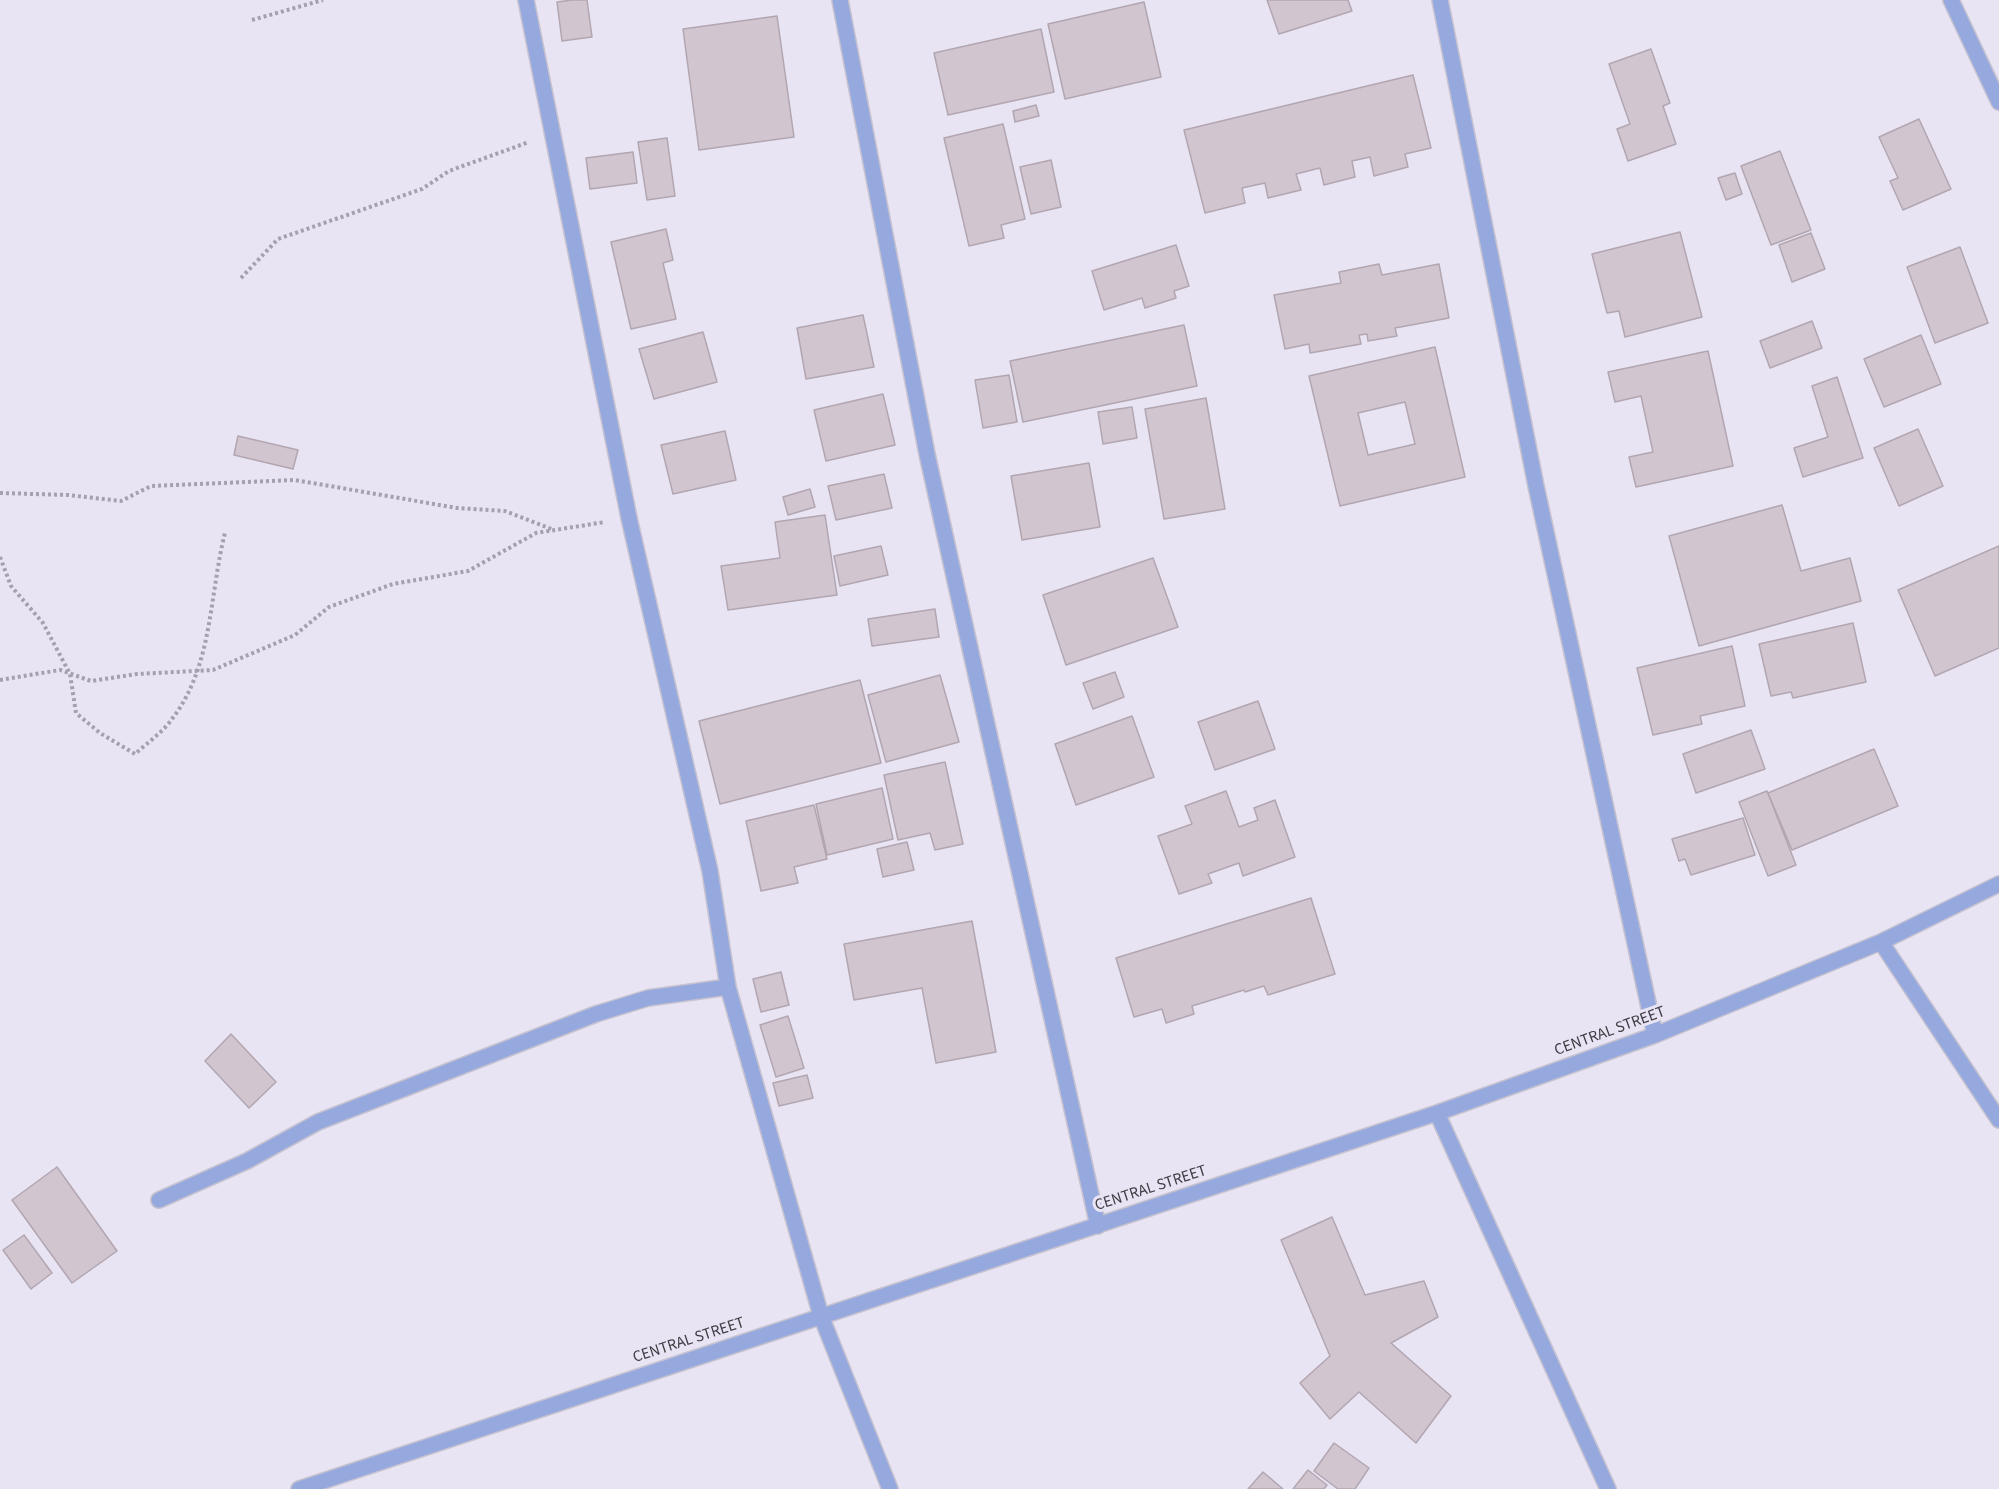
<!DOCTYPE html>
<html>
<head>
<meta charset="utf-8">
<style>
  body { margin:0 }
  canvas { display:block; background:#e8e4f3 }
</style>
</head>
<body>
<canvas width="1999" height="1489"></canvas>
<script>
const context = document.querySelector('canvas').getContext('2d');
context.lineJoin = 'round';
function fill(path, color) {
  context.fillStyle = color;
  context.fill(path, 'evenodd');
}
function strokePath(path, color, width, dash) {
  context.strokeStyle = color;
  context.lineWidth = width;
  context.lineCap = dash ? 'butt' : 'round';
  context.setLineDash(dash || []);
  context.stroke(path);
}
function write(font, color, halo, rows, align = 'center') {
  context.font = font + ' "Source Sans 3",sans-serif';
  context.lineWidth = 6;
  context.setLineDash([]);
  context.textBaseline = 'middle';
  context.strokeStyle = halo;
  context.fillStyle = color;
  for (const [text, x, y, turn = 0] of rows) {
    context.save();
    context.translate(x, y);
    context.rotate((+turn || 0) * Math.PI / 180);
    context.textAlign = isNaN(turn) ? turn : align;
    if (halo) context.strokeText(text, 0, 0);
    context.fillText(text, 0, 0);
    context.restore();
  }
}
const building = new Path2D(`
  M572,0H587L592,37L562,41L557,2Z
  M1267,0H1348L1352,11L1279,34Z
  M1144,2L1161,77L1065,99L1048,24Z
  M777,16L794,137L699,150L683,29Z
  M1041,29L1054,92L948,115L934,53Z
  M1651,49L1670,103L1663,106L1676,144L1628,161L1617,129L1630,124L1609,64Z
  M1413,75L1431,148L1405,154L1408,167L1374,176L1370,157L1352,161L1355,177L1324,185L1320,168L1296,174L1301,190L1268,198L1265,183L1242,188L1245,203L1205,213L1184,130Z
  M1036,105L1039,116L1015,122L1013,111Z
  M1919,119L1951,189L1903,210L1890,181L1898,178L1879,137Z
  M1003,124L1025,219L1001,225L1004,238L969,246L944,138Z
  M667,138L675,196L647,200L638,142Z
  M1780,151L1811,230L1771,245L1741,166Z
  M633,152L637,183L590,189L586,158Z
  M1051,160L1061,207L1031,214L1020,167Z
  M1735,173L1742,194L1726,200L1718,178Z
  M666,229L673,260L663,263L676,319L631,329L611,242Z
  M1680,232L1702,317L1625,337L1619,311L1607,313L1592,254Z
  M1811,233L1825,269L1792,282L1779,245Z
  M1176,245L1189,286L1174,291L1176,298L1145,308L1142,298L1104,310L1092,271Z
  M1960,247L1988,323L1935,343L1907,267Z
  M1379,264L1382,275L1439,264L1449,318L1395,328L1397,336L1368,341L1367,334L1359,335L1361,344L1310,353L1309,344L1285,349L1274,295L1341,283L1339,272Z
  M863,315L874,367L806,379L797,328Z
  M1812,321L1822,348L1770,368L1760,341Z
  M1184,325L1197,386L1023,422L1010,361Z
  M703,332L717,382L654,399L639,349Z
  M1921,335L1941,384L1884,407L1864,359Z
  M1435,347L1465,477L1340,506L1309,376ZM1405,402L1415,444L1368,455L1358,413Z
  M1708,351L1733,466L1636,487L1629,457L1653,452L1641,396L1615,402L1608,372Z
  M1009,375L1017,422L983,428L975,380Z
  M1837,377L1863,458L1803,477L1794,448L1828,437L1812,386Z
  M883,394L895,445L826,461L814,410Z
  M1206,398L1225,509L1164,519L1145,409Z
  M1132,407L1137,438L1103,444L1098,412Z
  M1918,429L1943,486L1899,506L1874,448Z
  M725,431L736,480L673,494L661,445Z
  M238,436L298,450L293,469L234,455Z
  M1089,463L1100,527L1022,540L1011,476Z
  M884,474L892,508L836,520L828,486Z
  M810,489L815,507L788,515L783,497Z
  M1782,505L1801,571L1850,558L1861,601L1699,646L1669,536Z
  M825,515L837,595L728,610L721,566L780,558L775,522Z
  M881,546L888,575L840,586L834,556Z
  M1999,546V648L1935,676L1898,590Z
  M1153,558L1178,627L1066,665L1043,595Z
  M935,609L939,637L872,646L868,619Z
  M1853,623L1866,682L1793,698L1791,692L1771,696L1759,644Z
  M1732,646L1745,706L1700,716L1702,724L1653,735L1637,668Z
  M1115,672L1124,697L1093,709L1083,683Z
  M940,675L959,742L886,762L868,695Z
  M860,680L881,763L720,804L699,721Z
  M1258,701L1275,749L1215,770L1198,722Z
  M1132,716L1154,777L1076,805L1055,744Z
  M1751,730L1765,769L1696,793L1683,754Z
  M1874,749L1898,806L1792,850L1768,793Z
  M945,762L963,844L935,850L930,833L898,840L884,775Z
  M882,788L893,839L827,855L816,804Z
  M1226,791L1239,827L1258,820L1254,808L1275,800L1295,857L1243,876L1239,863L1208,874L1212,883L1179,894L1158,836L1192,824L1185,806Z
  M1767,791L1796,865L1768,876L1739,802Z
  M814,805L827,859L794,867L798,883L761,891L746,821Z
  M1743,818L1755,855L1691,875L1685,859L1679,861L1672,839Z
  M907,842L914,870L883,877L877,849Z
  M1311,898L1335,974L1268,995L1264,986L1245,992L1244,990L1192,1006L1194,1014L1166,1023L1162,1009L1134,1017L1116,958Z
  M972,921L996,1052L936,1063L922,988L854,1000L844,944Z
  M781,972L789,1005L761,1012L753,979Z
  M788,1016L804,1068L776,1077L760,1025Z
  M231,1034L276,1082L249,1108L205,1061Z
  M807,1075L813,1098L779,1106L773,1083Z
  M57,1167L117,1251L72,1283L12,1200Z
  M1332,1217L1365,1295L1424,1281L1438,1317L1391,1343L1451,1396L1416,1443L1359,1392L1330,1419L1300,1383L1330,1356L1281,1240Z
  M24,1235L52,1273L31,1289L3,1250Z
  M1334,1443L1369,1468L1355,1489H1338L1314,1471Z
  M1308,1470L1327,1485L1324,1489H1293Z
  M1263,1472L1283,1489H1248Z`);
fill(building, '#d1c5d0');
strokePath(building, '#b2a6b1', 1.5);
const lane = new Path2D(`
  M821,1316L890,1489`);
const street = new Path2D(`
  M526,0L629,518L710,871L728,987L821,1316
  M840,0L927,454L1098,1226
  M1440,0L1536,486L1655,1035
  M1951,0L1999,102
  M1881,942L1999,1120
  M1437,1113L1608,1489
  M159,1200L247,1161L318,1122L596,1014L648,998L728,987
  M299,1489L1437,1113L1655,1035L1881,942L1999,884`);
strokePath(lane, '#c6c2d0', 18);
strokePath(street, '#c6c2d0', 18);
strokePath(new Path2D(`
  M252,20L323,0
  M241,278L278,239L422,189L449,171L529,142
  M0,493L68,495L121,501L151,486L295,480L457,508L505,511L554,530
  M0,557L11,586L43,623L70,674L76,713L100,733L135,754C147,743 163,732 172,719C213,666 209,596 225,533
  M0,680L60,670L91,681L137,674L213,670L295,635L329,607L393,584L468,571L536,533L605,522`), '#a4a0ac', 4, [3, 3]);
strokePath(lane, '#96a9df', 15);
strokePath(street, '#96a9df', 15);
write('16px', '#3e3c42', '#e8e4f3', [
  ["CENTRAL STREET",1610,1032,-20],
  ["CENTRAL STREET",1151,1189,-18],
  ["CENTRAL STREET",689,1341,-18]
]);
</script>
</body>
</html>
